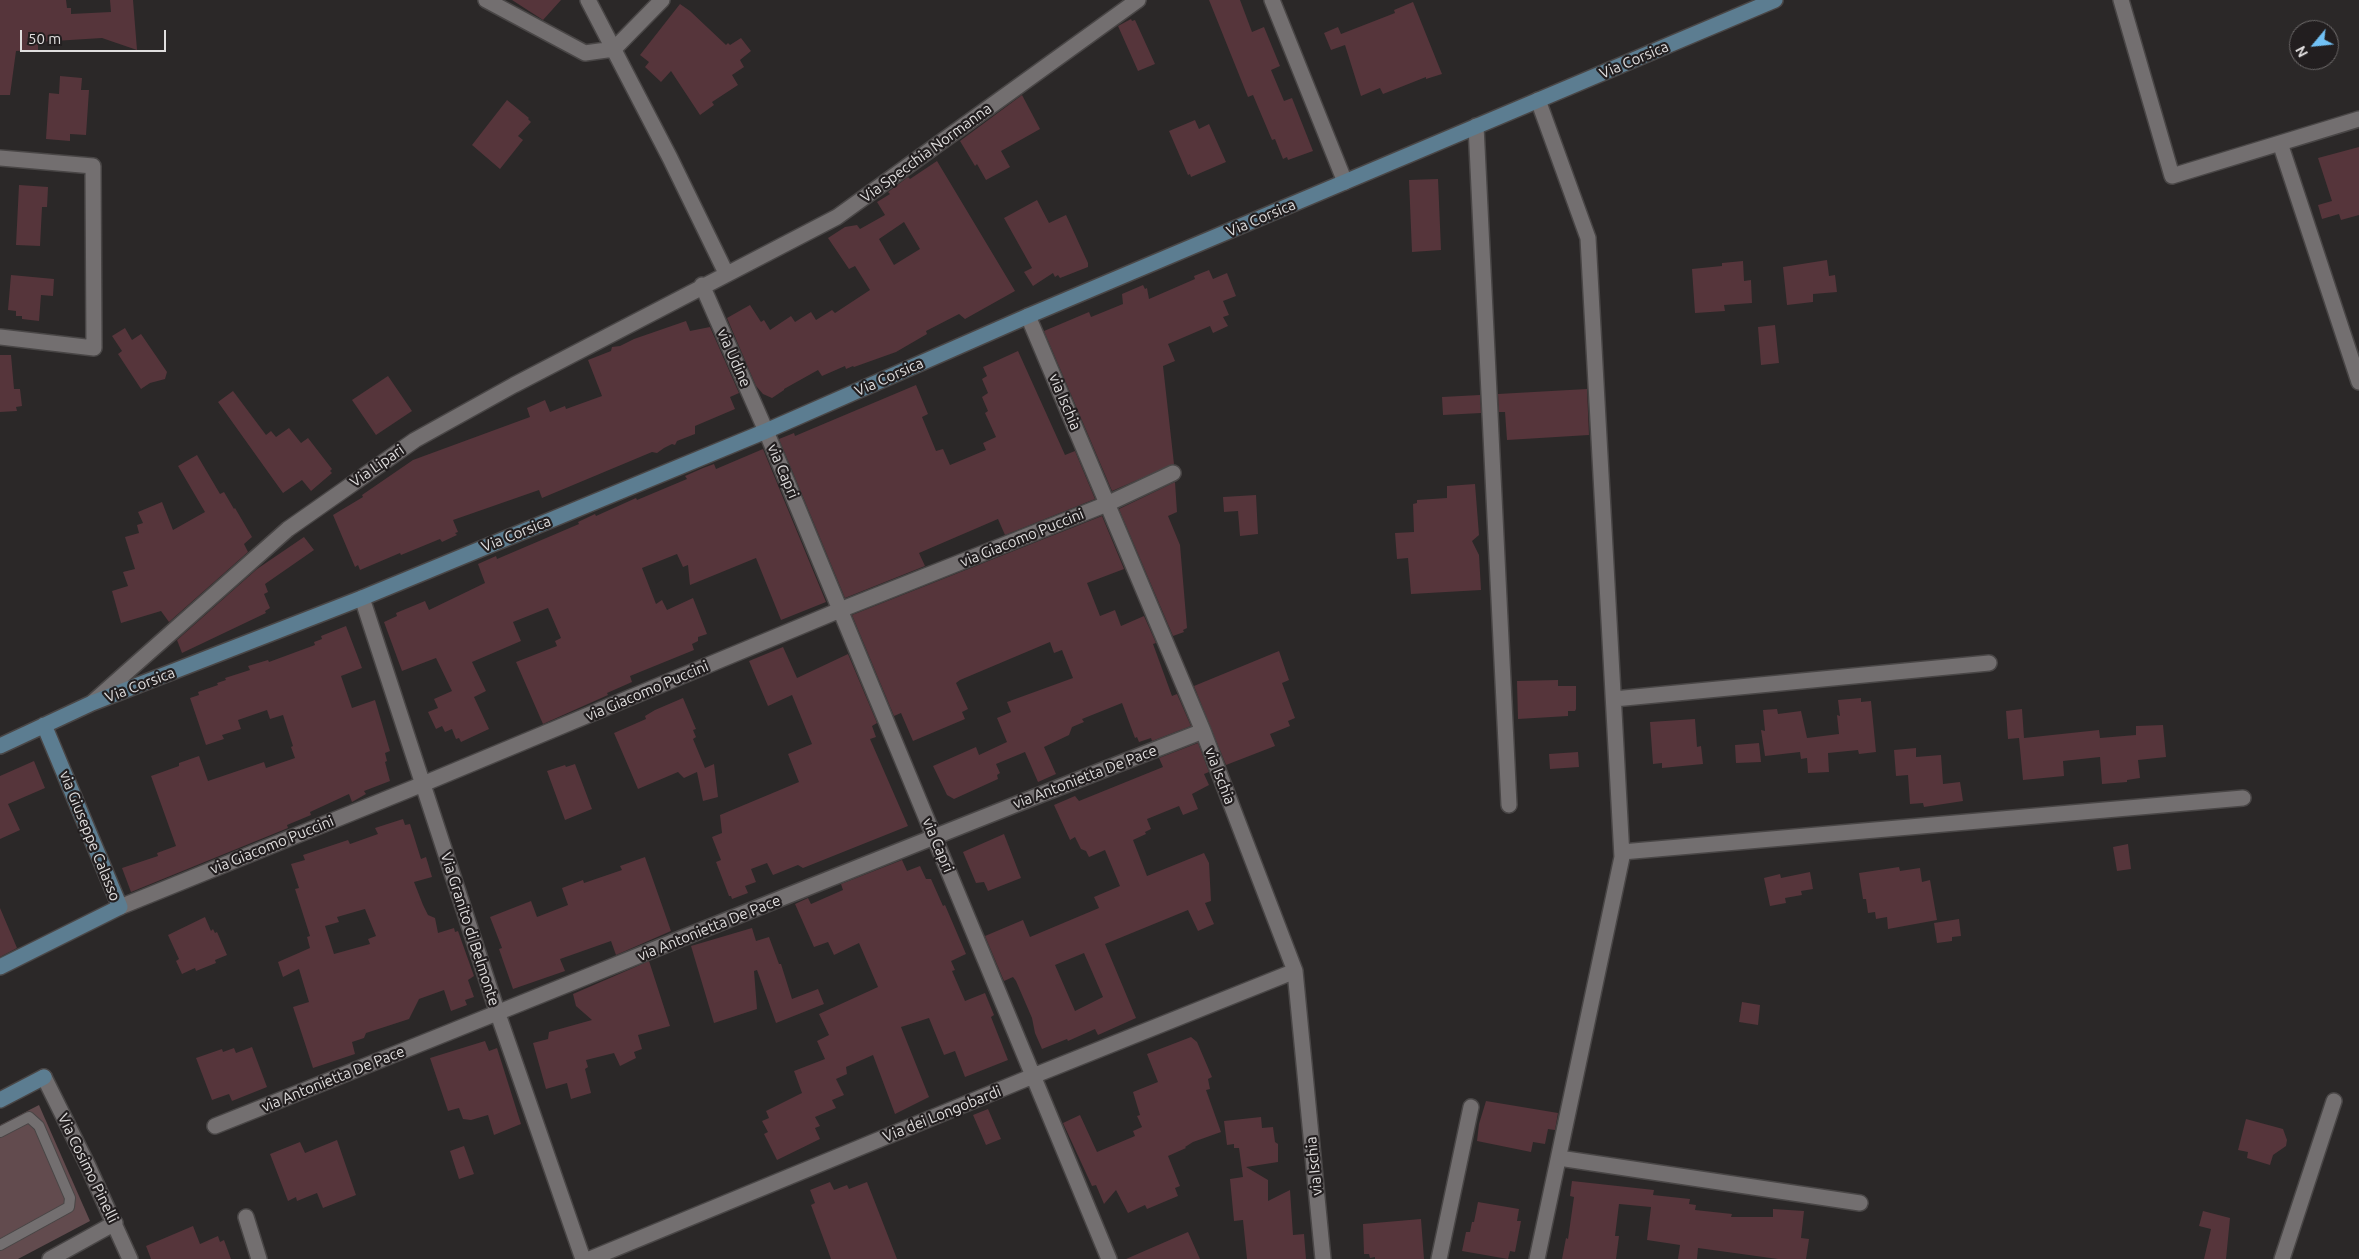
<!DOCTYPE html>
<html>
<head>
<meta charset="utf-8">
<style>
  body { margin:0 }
  #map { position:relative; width:2359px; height:1259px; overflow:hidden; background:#2b2828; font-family:Ubuntu,sans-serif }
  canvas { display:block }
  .north { position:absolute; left:2289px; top:20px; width:50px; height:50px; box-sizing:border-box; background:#221e1f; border:1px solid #6e6b6b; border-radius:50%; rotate:242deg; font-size:14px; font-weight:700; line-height:20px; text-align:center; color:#e0dede }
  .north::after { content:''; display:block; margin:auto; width:18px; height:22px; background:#71c1f5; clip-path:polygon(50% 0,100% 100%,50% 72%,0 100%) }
  .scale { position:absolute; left:20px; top:30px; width:146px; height:22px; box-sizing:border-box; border:2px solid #e0dede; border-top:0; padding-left:6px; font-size:15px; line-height:18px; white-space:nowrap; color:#e0dede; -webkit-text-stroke:4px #221e1f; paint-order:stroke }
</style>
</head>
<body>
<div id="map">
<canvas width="2359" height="1259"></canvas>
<div class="north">N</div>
<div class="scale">50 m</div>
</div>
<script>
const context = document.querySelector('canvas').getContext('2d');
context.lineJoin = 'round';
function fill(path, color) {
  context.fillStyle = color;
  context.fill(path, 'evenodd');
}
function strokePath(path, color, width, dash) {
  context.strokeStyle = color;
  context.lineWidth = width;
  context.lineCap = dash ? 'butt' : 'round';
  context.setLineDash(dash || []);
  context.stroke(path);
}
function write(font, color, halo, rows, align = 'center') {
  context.font = font + ' Ubuntu,sans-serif';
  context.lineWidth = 4.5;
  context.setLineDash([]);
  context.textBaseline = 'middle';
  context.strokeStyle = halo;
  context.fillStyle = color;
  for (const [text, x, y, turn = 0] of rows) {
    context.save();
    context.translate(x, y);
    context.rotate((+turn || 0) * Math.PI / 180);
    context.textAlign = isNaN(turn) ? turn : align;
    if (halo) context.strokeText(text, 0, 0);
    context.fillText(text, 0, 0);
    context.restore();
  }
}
fill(new Path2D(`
  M39,1105L90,1221L18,1259H0V1125Z`), '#624b4e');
fill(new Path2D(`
  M0,0H66L67,8H71V14L111,12L110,0H133L137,50L102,38L38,42V50L16,51L10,95H0Z
  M512,0H561L543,20Z
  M1209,0H1240L1252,32L1264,27L1280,66L1271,70L1284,101L1292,98L1313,151L1288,160L1287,157L1283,159L1275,139L1272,140L1253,95L1248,97Z
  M1413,2L1442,74L1426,79V77L1383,94L1380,88L1361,96L1345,45L1331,50L1324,33L1338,27L1341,34L1395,13L1394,10Z
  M680,4L690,11L726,45L728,43L730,45L741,38L751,51L740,60L744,67L732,75L738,85L712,102L714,105L700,115L671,71L661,82L645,67L649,62L640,55Z
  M1131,19L1132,21L1135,20L1155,64L1138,71L1118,26Z
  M60,76L82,78L81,90H89L86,135L70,134V141L46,139L49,93L59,94Z
  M1022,95L1040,129L1001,151L1010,167L986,180L977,164L975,166L960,141Z
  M507,100L529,118L528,119L531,122L518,136L523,140L500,169L472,145Z
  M1195,120L1199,129L1209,124L1226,162L1191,177L1190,174L1188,175L1169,131Z
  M2359,147V215L2341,220L2339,214L2322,219L2318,205L2332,201L2318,158Z
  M937,161L1015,291L965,319L959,314L926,331L927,334L896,352L854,367L853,366L846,369L845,366L822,376L818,370L784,389V390L772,398L763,394L756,386L727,318L750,305L761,322L764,320L770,330L791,316L795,322L811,312L816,320L832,310L835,313L870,290L855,266L849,269L828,238L845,227L857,225L860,229L885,215L877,202L890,194L888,192L908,177L910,179ZM904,222L920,249L894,265L879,239Z
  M1438,179L1441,250L1412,252L1409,180Z
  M19,185L48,187L47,207H42L40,246L16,245Z
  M1037,200L1049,223L1066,215L1088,263V267L1060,278L1058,275L1055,277L1053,273L1033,286L1024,272L1032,268L1004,218Z
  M1827,260L1829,276L1835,275L1837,292L1813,294V302L1787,305L1783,267Z
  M1743,261L1744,281L1751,280L1752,303L1724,305L1725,311L1695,313L1692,269L1722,266V263Z
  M1209,270L1213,279L1227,273L1236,296L1223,301L1229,315L1223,317L1228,326L1213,333L1210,326L1168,344L1175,361L1163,366L1174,464L1112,491L1044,331L1089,312L1091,317L1123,304L1122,294L1143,285L1145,289L1147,288L1149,299L1195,279L1194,276Z
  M11,275L54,279L53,296L41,295L39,321L22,319V316H16V311L8,310Z
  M686,321L690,331L710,327L739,393L730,397L735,409L695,426V434L677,441L675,445L672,444L664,448L657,453L652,452L542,498L539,490L453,520L458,532L455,533L457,535L442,542L440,539L401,555L400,553L360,570L358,565L355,567L333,515L363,497L362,495L413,460L530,417L527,408L545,400L550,412L565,406L566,409L602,396L588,360L611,351L612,347L620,346L634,339Z
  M1775,325L1779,363L1761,365L1758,327Z
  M125,328L132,340L141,334L167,372L165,379L150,383L141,389L118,354L122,351L112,336Z
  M1018,351L1065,455L1075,451L1095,499L1005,535L998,519L919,553L925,566L845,598L779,439L794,433L795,436L916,385L928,414L922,417L936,451L943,449L950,465L986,450L983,443L996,437L985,413L988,411L982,397L988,393L982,379L987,376L983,367Z
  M0,355H11L14,389H20L22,406L16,407L17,411L0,412Z
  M388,376L412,411L376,435L352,400Z
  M1587,389L1589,435L1507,440L1505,412H1499L1498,394Z
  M233,391L266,435L271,431L276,437L289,428L301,443L308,438L332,469L330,471L332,473L311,491L302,480L283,493L218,402Z
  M1480,395L1481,413L1443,415L1442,397Z
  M763,449L826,602L781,620L756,558L690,585L688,565L683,567L677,554L642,568L656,604L662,600L667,610L693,598L707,634L698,637V641L692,644L694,650L630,676L632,682L607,693L608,695L543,724L516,662L557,646L555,641L561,638L548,608L513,622L521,641L472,662L486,691L474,697L489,729L461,742L459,738L456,739L452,729L445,732L442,726L436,729L428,712L438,708L434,699L452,691L436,658L402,671L384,622L397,616L396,613L425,601L429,610L485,583L478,564L496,556L497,559L579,524L578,522L595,514L596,516L636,498L637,500L687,479L685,476L703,468L714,464L716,469Z
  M197,455L220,494L224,492L234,509L235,508L252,537L244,544L248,552L169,622L161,611L121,623L112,591L128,586L123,572L135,569L125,537L139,533L137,525L143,523L138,512L162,502L173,530L205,512L178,466Z
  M1175,482L1177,512L1168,516L1180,545L1187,628L1183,630L1184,632L1173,636L1119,509Z
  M1475,484L1479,535L1472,541L1479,555L1481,590L1411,594L1408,558L1397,559L1395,533L1414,532L1413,504L1417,503V500L1447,498V486Z
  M1256,495L1258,534L1240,536L1238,511L1224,512L1223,497Z
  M1102,516L1124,569L1087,583L1100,616L1115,610L1121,626L1144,616L1156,643L1153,644L1172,696L1177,694L1191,726L1152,741L1151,738L1139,742L1137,737L1135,738L1122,703L1082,719L1084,722L1072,727L1069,735L1044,747L1056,774L1038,782L1025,752L996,764L1000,773L997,775L998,779L954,799L947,795L933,766L976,747L979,755L1007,742L997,718L1011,712L1007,702L1073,678L1062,650L1054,653L1050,642L960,680L956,683L968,709L962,712L965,719L913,741L901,713L894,716L852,615Z
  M304,537L314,550L265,584L268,592L264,594L270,608L265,611L266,613L182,653L177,640L257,569Z
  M346,626L362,668L341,676L352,708L375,700L390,751L385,753L387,761L385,762L390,781L364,791L366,794L352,802L349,794L310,812L311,815L287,825L288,828L131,892L122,868L158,856L157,853L176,846L151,776L179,766V763L199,756L208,781L264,762L266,768L295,758L291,747L293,746L283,715L270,719L267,710L238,720L241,729L222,735L224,739L206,745L190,698L199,695L198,692L218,685L217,683L226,680L225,678L250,670L248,666L268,660L269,662L315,645L314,642L322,639L321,636Z
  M783,647L797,678L848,654L877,723L872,726L876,737L870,739L908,826L803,868L798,865L773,875L767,863L751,869L756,882L745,886L748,893L732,899L731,896H729L716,862L721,860L712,837L722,833L720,815L799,782L788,754L812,744L792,695L768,706L749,661Z
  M1279,651L1289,680L1282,683L1295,718L1288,721L1290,726L1270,734L1275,746L1226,765L1194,686Z
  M1558,680V686H1576V709L1575,711H1568V716L1518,719L1517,681Z
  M683,698L696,729L693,730L696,737L693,739L705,768L714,764L718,797L703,801L697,772L684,778L678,772L638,789L614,733L646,719L645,716L655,710Z
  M1861,698V702L1871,701L1876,752L1859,754L1858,750L1828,753L1829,772L1808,773L1807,758L1801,759L1800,752L1765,756L1761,730L1765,731L1763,710L1777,709L1778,714L1801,711L1807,738L1839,734L1837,715L1840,716L1838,700Z
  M2022,709L2024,738L2099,730L2100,738L2136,735V726L2163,725L2166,757L2138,760L2140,778L2127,780V782L2102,784L2100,757L2063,761L2064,776L2023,780L2019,738L2008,739L2006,711Z
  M1695,719L1697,747L1701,746L1703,764L1662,768V763L1653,764L1650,722Z
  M1198,743L1209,772L1204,774L1209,785L1192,794L1198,809L1183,815L1179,806L1147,819L1151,829L1145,832L1146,834L1133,840L1147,876L1204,853L1209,863L1211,901L1205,903L1214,924L1198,931L1188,910L1105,944L1136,1018L1098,1035L1095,1029L1068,1041L1067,1039L1042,1049L1035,1033L1032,1018L1016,981L1013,977L1004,981L985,936L1023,920L1030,937L1099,908L1094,897L1120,886L1105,850L1089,857L1086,851L1081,849L1075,837L1070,840L1054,805L1075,796L1079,801L1163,767L1159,758ZM1084,953L1103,997L1075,1011L1055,965Z
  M1759,743L1761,762L1736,763L1735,745Z
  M1916,748V757L1941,755L1943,784L1960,782L1963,801L1924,807L1923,803L1910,804L1908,775L1896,776L1894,750Z
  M1578,752L1579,767L1550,769L1549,754Z
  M34,761L45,788L8,804L20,830L0,839V776Z
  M575,764L592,809L565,820L547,771L565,765L566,767Z
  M403,819L405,825L410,824L421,859L426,857L432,877L414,882L423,905L428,915L435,918L438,933L454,928L455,932L458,931L474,976L468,980L474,997L465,1000L467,1005L451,1011L444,990L419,999L409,1019L366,1033L364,1038L352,1042L355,1054L313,1068L293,1007L309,1002L299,969L283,977L278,962L310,948L307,937L310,936L295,889L299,888L291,864L305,860L303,855L348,840L350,844L378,834L375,828ZM365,909L376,936L368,939L370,944L334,954L325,926L339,922L337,917Z
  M1004,834L1021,878L988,891L984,882L976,883L963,852Z
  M2128,844L2131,869L2117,871L2113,847Z
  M645,857L671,931L616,955L611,941L560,959L565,971L513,989L499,949L502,948L490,917L531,901L537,917L568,905L562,888L583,880L584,883L622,870L620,866Z
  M902,860L907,871L920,866L926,879H931L943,906L945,905L966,954L951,961L955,970L952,971L965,1001L985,993L994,1015L991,1017L1008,1060L965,1077L955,1051L944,1055L929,1018L901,1027L929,1097L895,1114L873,1055L846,1067L847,1074L836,1079L844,1095L832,1100L836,1108L815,1117L820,1126L815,1128L820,1139L777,1160L764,1134L768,1132L762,1121L769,1118L766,1111L802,1093L794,1071L825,1059L817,1041L829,1035L819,1014L878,987L859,943L834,955L828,942L814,947L795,904L808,898L811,904L843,890L841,884Z
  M1899,867L1900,871L1920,868L1922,882L1930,880L1937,920L1888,929L1887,917L1876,919L1875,912L1868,913L1866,899H1863L1859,873Z
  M1810,872L1813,889L1801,891L1802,895L1785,898L1786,903L1770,906L1764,878L1780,874L1781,878Z
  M0,908L17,948L0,957Z
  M205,917L211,931L213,929L215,933L217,932L227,955L215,960L216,963L196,971L195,968L182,974L176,961L179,959L168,935Z
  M1959,919L1961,936L1952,937V941L1937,943L1934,923Z
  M752,928L756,941L769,937L779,964H781L792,999L818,989L824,1004L776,1023L757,970L754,971L757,1009L714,1023L691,946Z
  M649,961L670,1026L638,1035L642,1049L634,1052L636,1058L620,1066L614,1053L586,1060L588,1067L585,1069L591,1093L571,1099L567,1083L546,1089L533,1043L548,1039L549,1032L592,1020L576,1006L573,994Z
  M1742,1002L1760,1005L1758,1025L1739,1022Z
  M1191,1037L1197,1042L1212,1077L1208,1079L1210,1089L1206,1090L1221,1132L1193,1142L1185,1147L1186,1148L1168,1156L1180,1186L1175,1188L1178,1196L1147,1209L1145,1205L1128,1213L1116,1190L1104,1204L1096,1185L1092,1186L1063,1123L1080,1115L1097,1152L1135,1136L1133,1131L1142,1127L1137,1116L1140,1115L1133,1092L1158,1082L1147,1054Z
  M485,1041L489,1051L497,1048L521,1124L494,1135L488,1115L471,1120L463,1119L459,1108L448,1111L430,1058Z
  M252,1047L267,1087L232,1101L229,1094L212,1100L196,1058L222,1049L223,1052L234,1048L236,1053Z
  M1486,1101L1558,1113L1555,1130L1548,1129L1545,1144L1533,1142L1531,1152L1477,1141L1479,1124Z
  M988,1109L1001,1139L986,1145L973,1115Z
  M1261,1117L1262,1128L1273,1127L1275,1142L1278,1144V1162L1246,1167L1268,1180V1201L1290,1190L1293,1235L1304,1234L1306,1259H1247L1243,1220L1234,1221L1230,1179L1243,1177L1239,1148H1234V1144L1227,1145L1224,1121Z
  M2246,1119L2283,1129L2287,1140L2286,1146L2273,1155L2270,1165L2247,1158L2248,1152L2238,1150Z
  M337,1140L356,1195L323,1208L317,1193L297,1201L296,1197L288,1201L270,1154L300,1142L305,1153Z
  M464,1146L474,1174L459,1179L450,1151Z
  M1572,1181L1654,1190L1653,1195L1690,1199L1689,1204L1696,1205L1695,1210L1732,1214L1731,1217H1773V1209L1804,1211L1801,1238L1809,1239L1806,1259H1778L1698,1248L1697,1259H1678L1680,1245L1647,1240L1651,1207L1619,1204L1615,1236H1619L1616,1259H1562L1566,1238L1568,1239L1574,1197L1570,1196Z
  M830,1182L834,1190L847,1185L849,1189L867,1182L897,1259H831L811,1205L815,1203L810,1190Z
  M1478,1202L1519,1209L1517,1221H1521L1515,1252L1510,1251L1508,1259L1462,1251L1466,1232H1470L1472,1222H1474Z
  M2203,1211L2230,1218L2226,1259H2204L2211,1229L2199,1226Z
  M1421,1219L1424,1259H1375V1257L1370,1258L1369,1254H1364L1363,1224Z
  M193,1226L200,1244L218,1236L220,1242L224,1240L231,1259H151L146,1246Z
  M1188,1232L1200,1259H1126Z`), '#56353b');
const lane = new Path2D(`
  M0,1132L29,1117L39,1126L70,1198L69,1207L0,1245`);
const street = new Path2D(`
  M486,0L585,53L614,49L662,0
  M588,0L670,158L726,273
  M1272,0L1345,182
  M2121,0L2172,176L2359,119
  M1476,126L1509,805
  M2280,143L2359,382
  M0,158L93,166L94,348L0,337
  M702,285L766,431L1109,1259
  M1028,316L1203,731L1295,971L1323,1259
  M362,598L498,1014L583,1259
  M1614,699L1989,663
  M93,702L288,529L415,440L514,385L837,217L1138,0
  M1622,852L2243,798
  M120,907L423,784L840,610L1107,504L1173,473
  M44,1077L88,1166L130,1259
  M215,1126C545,995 872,859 1203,731
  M1559,1158L1860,1203
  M246,1217L259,1259
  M50,1259L115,1223
  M590,1259L1033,1076L1295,971
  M1439,1259L1471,1107
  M1537,1259L1622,857L1588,238L1538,100
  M2282,1259L2334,1101`);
const secondary = new Path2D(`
  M0,746L92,703L362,598L766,431L1028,316L1775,0
  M0,967L120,907L44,725
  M0,1100L44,1077`);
strokePath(lane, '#494646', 12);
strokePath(street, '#494646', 18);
strokePath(secondary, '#494646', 18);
strokePath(lane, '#736f70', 10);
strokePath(street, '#736f70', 15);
strokePath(secondary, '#5c7d91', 15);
write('15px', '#e0dede', '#221e1f', [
  ["Via Corsica",1634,60,-23],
  ["Via Specchia Normanna",926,153,-36],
  ["Via Corsica",1261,218,-23],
  ["via Udine",734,358,66],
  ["Via Corsica",889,377,-24],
  ["via Ischia",1065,402,67],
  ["Via Lipari",377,466,-35],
  ["via Capri",783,471,67],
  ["Via Corsica",516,534,-22],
  ["via Giacomo Puccini",1022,538,-22],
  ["Via Corsica",140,685,-21],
  ["via Giacomo Puccini",647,691,-23],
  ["via Ischia",1220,776,69],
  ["via Antonietta De Pace",1085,777,-21],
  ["via Giuseppe Calasso",90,836,68],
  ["via Giacomo Puccini",272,845,-22],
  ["via Capri",938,845,67],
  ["via Antonietta De Pace",709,928,-22],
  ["Via Granito di Belmonte",470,929,72],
  ["via Antonietta De Pace",333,1079,-22],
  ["Via dei Longobardi",942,1114,-22],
  ["via Ischia",1314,1166,-96],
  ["Via Cosimo Pinelli",88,1168,64]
]);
</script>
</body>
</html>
